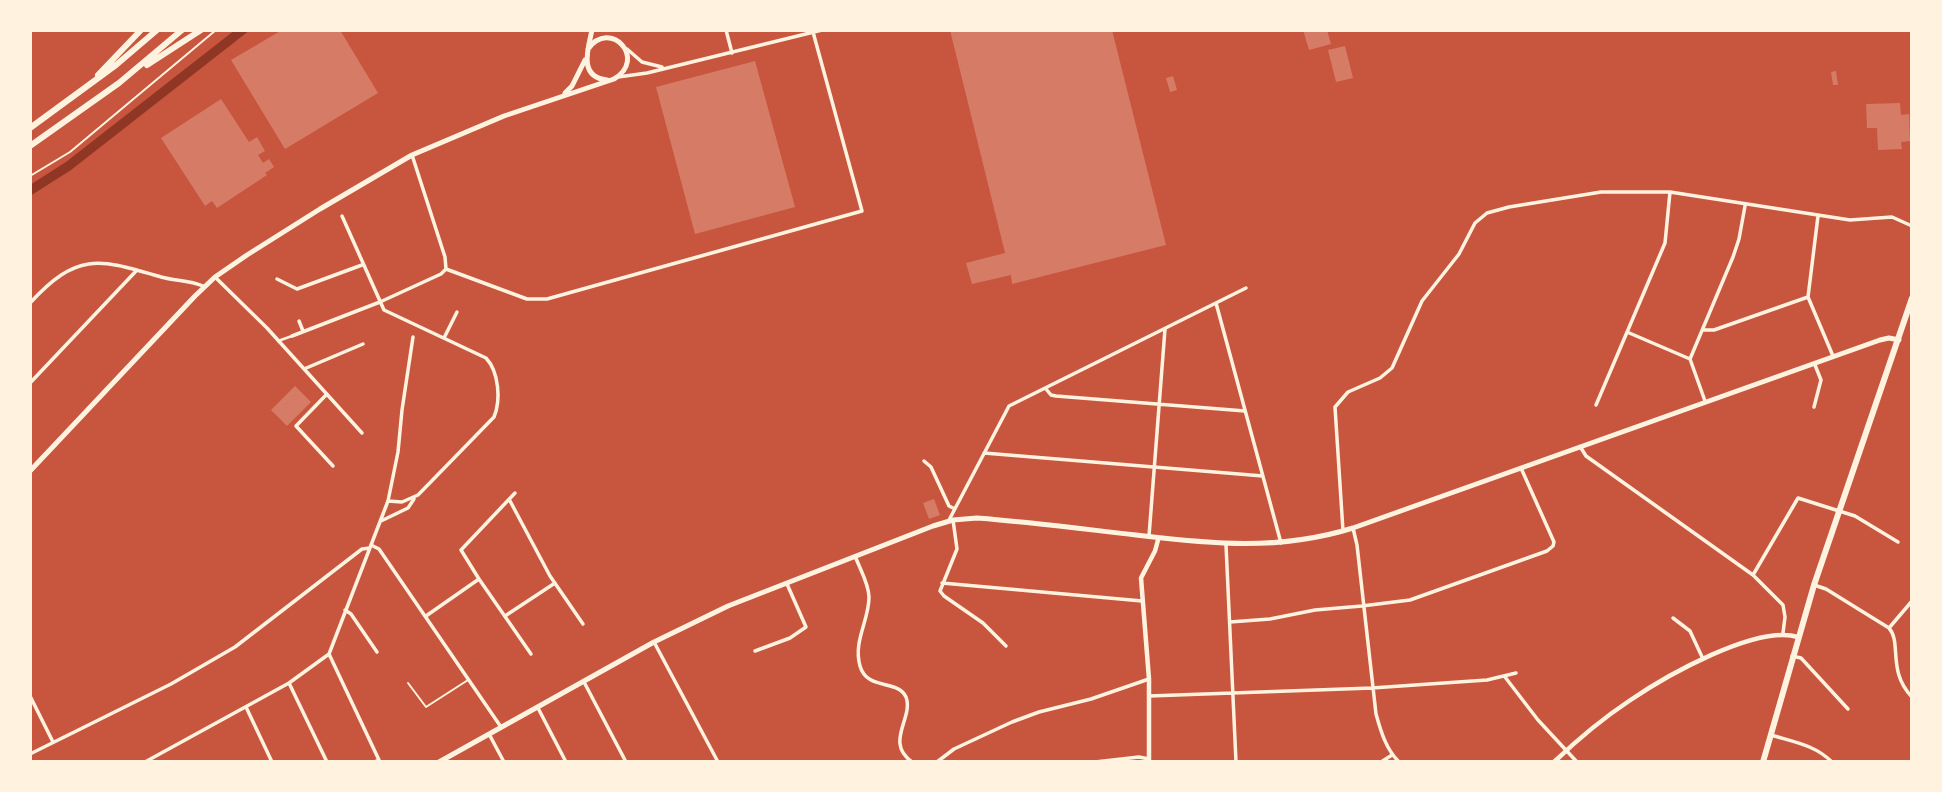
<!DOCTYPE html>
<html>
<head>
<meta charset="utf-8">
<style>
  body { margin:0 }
  #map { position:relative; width:1942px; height:792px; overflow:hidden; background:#c8553d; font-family:Helvetica,sans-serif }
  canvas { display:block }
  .frame { position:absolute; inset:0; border:32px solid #fff3e0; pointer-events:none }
</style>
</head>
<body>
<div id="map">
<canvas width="1942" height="792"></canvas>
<div class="frame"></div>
</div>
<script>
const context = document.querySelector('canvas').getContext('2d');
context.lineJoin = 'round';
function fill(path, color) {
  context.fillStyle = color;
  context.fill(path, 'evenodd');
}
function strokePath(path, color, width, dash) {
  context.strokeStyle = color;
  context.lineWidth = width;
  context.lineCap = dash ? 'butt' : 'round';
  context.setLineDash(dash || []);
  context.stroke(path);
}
fill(new Path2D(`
  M235,30H250L71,170L30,196V185L66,162Z`), '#8f3625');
fill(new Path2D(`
  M282,30H331L333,32L340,30L378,93L285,149L231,60Z
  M950,30H1112L1166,245L1012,284L1011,275L972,284L966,263L1005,253Z
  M1303,30H1327L1331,44L1309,50Z
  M1345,46L1353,78L1336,82L1328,50Z
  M755,61L795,207L695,234L656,87Z
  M1836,71L1838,85H1833L1831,72Z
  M1173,76L1177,90L1170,92L1166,78Z
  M221,99L249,142L257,137L265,151L258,155L263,163L269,159L274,167L265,173L267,175L217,208L212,201L205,206L161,138Z
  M1900,103L1901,115L1909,114L1910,141L1901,142L1902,149L1878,150L1877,128H1867L1866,104Z
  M295,386L311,402L287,426L271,410Z
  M934,499L940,515L929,519L923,503Z`), '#d67c66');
strokePath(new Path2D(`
  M30,176L70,152L216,30`), '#fff3e0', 2);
strokePath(new Path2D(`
  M408,683L426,707L468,680`), '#fff3e0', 2);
strokePath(new Path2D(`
  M278,341L292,336`), '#fff3e0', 2.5);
strokePath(new Path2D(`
  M726,30L732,53
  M627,49L642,62L662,67
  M618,77L647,73L822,30
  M342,216L384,310L486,358C499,372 501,400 494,417L418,495L402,502L388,501
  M446,269L527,299H547L862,211L813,32
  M215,277L267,328L362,433
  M277,279L297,289L362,265
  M1808,297L1833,356
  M30,303C78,251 99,259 161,277C175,281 189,280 203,286
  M1216,303L1281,543
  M299,321L303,331
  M1703,330H1714L1808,297L1818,216
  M1627,332L1690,359L1705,401
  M292,336L380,302L441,274L446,269L445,257L412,155
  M444,338L457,312
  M1690,359L1733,257L1739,239L1745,206
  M304,369L363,344
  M30,383L137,270
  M1046,389L1051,395L1056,396L1245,411
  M327,394L296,426L333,466
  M1596,405L1665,243L1670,192
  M1814,407L1821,380L1815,365
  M1581,448L1586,456L1753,575L1783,605L1785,617L1783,633
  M984,453L1263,476
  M924,461L931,467L949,506L953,508
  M515,493L461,550L479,579L531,654
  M509,499L550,576L583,624
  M953,520L957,549L940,591L944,596L983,623L1006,646
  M381,521L408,508L414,499
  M948,522L1009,406L1246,288
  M1353,528L1357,545L1376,714C1381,732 1386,749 1399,762
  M1343,531L1335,407L1348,392L1380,378L1392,368L1422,301L1459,254L1475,223L1487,213L1509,207L1601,192H1670L1850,220L1892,217L1912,226
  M1149,536L1165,329
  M371,545L379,549L501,727
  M1226,545L1236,762
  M855,556C860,569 869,584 869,597C869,621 853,641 860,666C867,691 898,679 906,697C914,718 884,742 912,762
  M1753,575L1798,498L1855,516L1898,542
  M942,583L1142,601
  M1814,585L1826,589L1889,628C1902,643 1887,671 1912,697
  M345,610L351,614L377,652
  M426,616L479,579
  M505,616L555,583
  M1673,618L1690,631L1703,659
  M1230,622L1270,619L1315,610L1362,606L1410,600L1547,551L1553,546L1554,542L1521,468
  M1889,628L1912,601
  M654,642L718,762
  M755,651L790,638L806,627L787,584
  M329,654L379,760L374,762
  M1792,656L1801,658L1848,709
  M1505,677L1538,720L1577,762
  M584,682L626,762
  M289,683L327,762
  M30,696L53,742
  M1149,696L1372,688L1487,680L1516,673
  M246,707L272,762
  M538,708L566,762
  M489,734L504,762
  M1771,735C1794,742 1815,745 1832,762
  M30,754L171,684L235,647L362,549L370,548
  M145,762L289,683L329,654L388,501L398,452L402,410L413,337
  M937,762L954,749L1012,722L1039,712L1091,699L1149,679
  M1095,762L1139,757L1149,759
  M1381,762L1392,755
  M1724,762H1741`), '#fff3e0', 3.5);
strokePath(new Path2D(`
  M1149,762V679L1141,578L1155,551L1158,540
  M1554,762C1577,740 1602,719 1629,701C1664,677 1756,624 1798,637`), '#fff3e0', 4.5);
strokePath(new Path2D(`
  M439,762L654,642L728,606L933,526L953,520L977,518C1030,522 1083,529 1136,535C1211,544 1279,551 1353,528L1880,340L1889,338L1899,340`), '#fff3e0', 5);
strokePath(new Path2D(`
  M592,30C588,49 578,77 607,80
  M565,93L572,86L585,60
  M30,471L195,296L215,277L247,255L320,209L412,155L504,116L614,79C648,59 610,18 588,49`), '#fff3e0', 5);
strokePath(new Path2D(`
  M147,65L201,30
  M98,75L141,30
  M30,128L116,65L157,30
  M30,146L119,83L182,30
  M1763,762L1814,585L1912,298`), '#fff3e0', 6);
</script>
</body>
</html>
